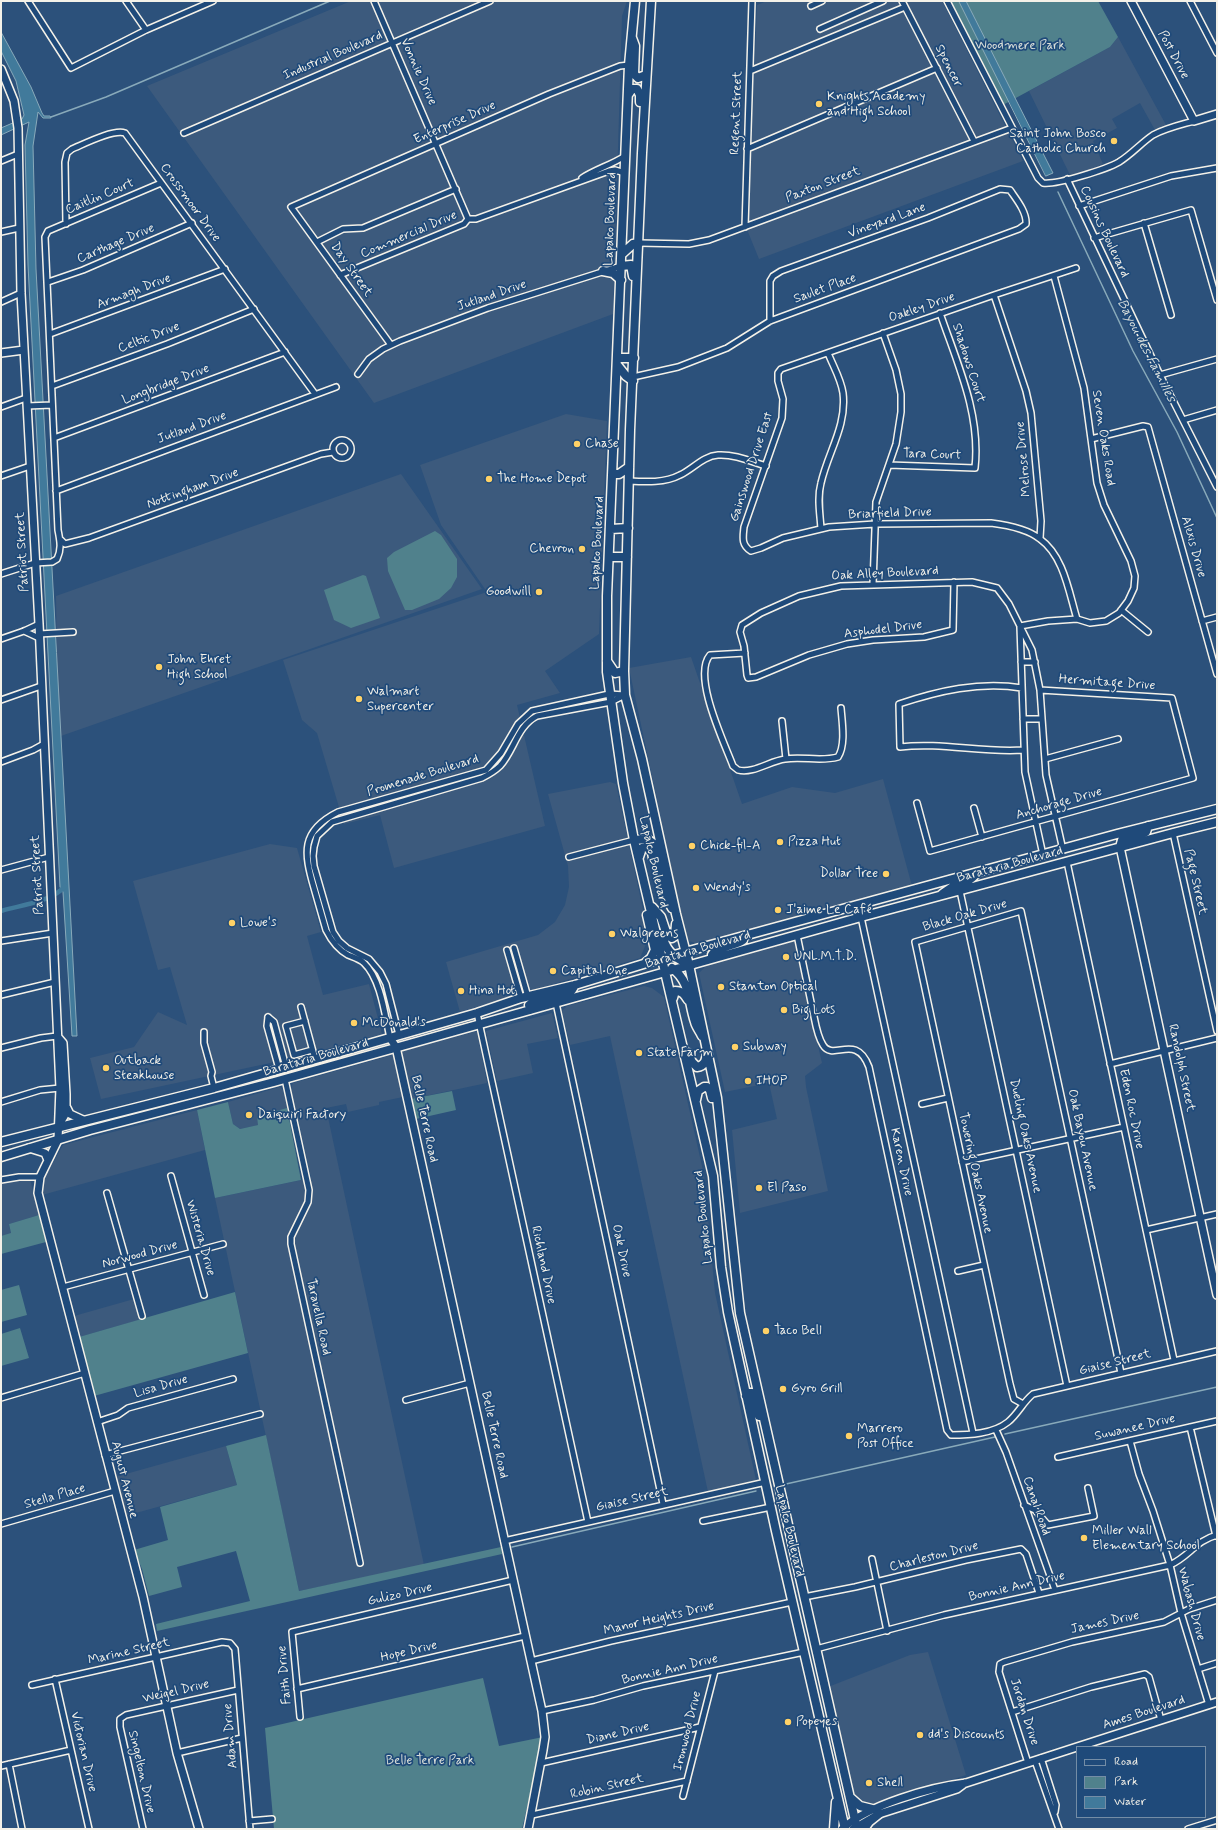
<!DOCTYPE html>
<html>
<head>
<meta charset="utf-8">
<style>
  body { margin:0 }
  #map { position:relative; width:1218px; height:1830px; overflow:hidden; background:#2c517b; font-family:Mynerve,sans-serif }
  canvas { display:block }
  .frame { position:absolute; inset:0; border:2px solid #f4f1e8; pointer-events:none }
  .legend { position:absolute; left:1076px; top:1746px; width:130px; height:72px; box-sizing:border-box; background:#1f4a7a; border:1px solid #748da6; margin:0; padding:5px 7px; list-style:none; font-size:12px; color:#f4f1e8 }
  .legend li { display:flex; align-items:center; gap:8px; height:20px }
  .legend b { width:20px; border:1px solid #748da6 }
</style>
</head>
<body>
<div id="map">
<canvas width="1218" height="1830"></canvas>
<div class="frame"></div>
<ul class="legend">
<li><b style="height:5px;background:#1f4a7a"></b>Road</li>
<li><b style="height:11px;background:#50818c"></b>Park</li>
<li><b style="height:11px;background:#417a9b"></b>Water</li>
</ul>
</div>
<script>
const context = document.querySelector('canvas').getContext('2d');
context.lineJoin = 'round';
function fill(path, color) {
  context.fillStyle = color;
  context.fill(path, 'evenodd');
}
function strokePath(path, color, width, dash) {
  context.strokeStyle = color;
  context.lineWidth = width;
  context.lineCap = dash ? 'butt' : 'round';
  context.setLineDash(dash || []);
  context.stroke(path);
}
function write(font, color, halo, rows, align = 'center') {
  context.font = font + ' Mynerve,sans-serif';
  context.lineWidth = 3.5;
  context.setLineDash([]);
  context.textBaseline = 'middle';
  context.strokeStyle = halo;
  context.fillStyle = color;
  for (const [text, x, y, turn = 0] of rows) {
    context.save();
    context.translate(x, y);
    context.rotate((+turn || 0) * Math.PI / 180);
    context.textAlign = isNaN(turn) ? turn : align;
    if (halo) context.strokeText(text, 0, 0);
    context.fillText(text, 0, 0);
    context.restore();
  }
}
fill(new Path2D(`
  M351,1H627L622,16L613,314L374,403L147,86Z
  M767,1H942L1023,161L759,259L748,232L757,5Z
  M1118,37L1166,125L1155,130L1140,103L1112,119L1117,128L1093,141L1103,164L1092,169L1070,175L1029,91L1110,47Z
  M566,414L607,421L599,634L545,671L560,693L517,705L545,826L394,868L380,815L344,824L317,733L302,720L283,660L487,592L441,525L420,465Z
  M401,474L482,589L58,737L56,596Z
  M691,657L742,804L792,787L835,793L883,779L912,886L703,942L695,943L689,941L685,932L629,668Z
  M610,782L616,784L648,933L646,944L640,958L460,1012L446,962L538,935L555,922L565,905L569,887L568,866L548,794Z
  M270,844L297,848L321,932L307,936L323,995L369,984L382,1034L289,1059L101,1099L90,1058L134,1047L158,1012L187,1025L170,967L158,970L133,881Z
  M794,941L822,1063L805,1076L806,1087L828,1191L740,1213L732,1130L777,1119L769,1083L725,1092L699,973L708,964Z
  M644,986L652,988L664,997L704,1175L715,1293L756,1480L708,1492L610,1036L570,1045L562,1011L567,1006Z
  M552,1013L558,1038L527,1044L533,1073L497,1081L486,1031Z
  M474,1032H477L487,1083L411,1099L401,1054L403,1051Z
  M392,1055L394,1057L403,1097L379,1102V1105L348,1112L346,1104L326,1108L424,1565L299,1591L215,1198L311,1178L291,1088L293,1083Z
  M280,1087L283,1090L287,1108L257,1116L259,1125L240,1129L233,1124L228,1102Z
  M197,1110L205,1150L42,1195L43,1181L63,1145Z
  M16,1179H30L39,1215L9,1224L11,1234L1,1236V1183Z
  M134,1299L139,1320L79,1337L74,1316Z
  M226,1446L237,1485L125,1516L115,1477Z
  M928,1652L966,1775L873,1805L866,1806L852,1795L828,1687L910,1655Z`), '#3c5a7d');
fill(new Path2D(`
  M947,1H1098L1118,37L1110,47L1001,106Z
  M435,531L441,535L457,559V577L451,588L439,599L412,610H405L388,571L387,558L394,552Z
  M363,575L366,576L380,618L351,628L334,620L324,590Z
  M452,1091L456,1110L416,1119L411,1099Z
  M228,1102L233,1124L240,1129L258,1125L257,1116L287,1108L301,1180L215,1198L197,1110Z
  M39,1215L46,1242L1,1254V1236L11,1233L9,1224Z
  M19,1285L27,1315L1,1322V1290Z
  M235,1292L248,1353L94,1396L79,1337Z
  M20,1328L29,1358L1,1366V1334Z
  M266,1435L299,1591L501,1547L502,1554L157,1631L156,1624L250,1601L236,1551L177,1567L182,1587L149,1596L142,1569L134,1550L168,1540L160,1507L237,1485L226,1446Z
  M483,1678L499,1746L543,1737L522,1829H274L265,1728Z`), '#50818c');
const water = new Path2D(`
  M959,1H966L1053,173L1046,176Z
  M1,32L31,87L42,113L44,116H50L51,118H43L38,112L33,146L36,269L77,1036H72L63,892L60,887L28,265L25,145L29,122L1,135V128L22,119L24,115L16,81L1,51Z`);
fill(water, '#417a9b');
strokePath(water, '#89aaba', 1);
strokePath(new Path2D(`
  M51,117L106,97L330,1
  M1058,192L1133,351L1177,432L1217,518
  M1005,1434L1217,1387
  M786,1484L995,1437
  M512,1547L756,1491`), '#89aaba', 1.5);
strokePath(new Path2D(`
  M1,911C21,905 52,902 65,886`), '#417a9b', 4.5);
const street = new Path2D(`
  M28,1L71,68L146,30L213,1
  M126,1L146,30
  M374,1L468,219
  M902,1L974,141
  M947,1L1038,178L1043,183C1057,185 1107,169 1119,162C1132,154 1141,143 1153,135C1166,128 1180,125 1194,121
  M1190,1L1217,53
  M811,6L822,1
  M820,29L883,1
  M750,71L905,7
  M184,133L490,1
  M747,149L937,68
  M1,161L18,154
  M582,178C596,169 611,165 625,156
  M1067,179L1160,375L1217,487
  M1079,206L1171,176L1217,168
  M468,219H476L609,171L615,170L625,173
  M1144,223L1171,315
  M66,224L65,162L67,153L72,149C84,144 113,129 125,133L315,394
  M745,227L752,1
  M1,232L19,228
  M1094,238L1191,210L1217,300
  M317,242L343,229L363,228L456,189
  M639,243L689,244L709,240L1012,128
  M1076,268L994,295L781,369L778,373V381L783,399L782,418L744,527C743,537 741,545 751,551L761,548L783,538L829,527L875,524L991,523C1007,525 1028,529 1040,539C1064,556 1069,593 1077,619
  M340,275L464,224L468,219
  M48,282L83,270L192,223
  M994,295L1026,391L1031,413L1041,521L1040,538
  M1,302L21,293
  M50,334L225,269
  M391,345L291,207L549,94L620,66L629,65
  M358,374L369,359L383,349L400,341L488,308L621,266
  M1160,375L1217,359
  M633,377L678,367L727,348L770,321L1019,229L1026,224C1027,212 1016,199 1010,190L1000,189L928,218L781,271L773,276L770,281V321
  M52,386L167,344L254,309
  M27,406L52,405
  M1,407L26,398
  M1183,420L1217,410
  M54,438L285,352
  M1091,439L1143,426L1148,427L1217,674
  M333 449a9 9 0 1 1 18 0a9 9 0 1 1-18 0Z
  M889,465L975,468C981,414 957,363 940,313
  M1,476L30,466
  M629,481C646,482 665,483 680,475C693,469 703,456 718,455C734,454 750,461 766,466
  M56,491L336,387
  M821,529C820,513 817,498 821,483C828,452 847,426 843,393C841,379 833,366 828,353
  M61,540L65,544L89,538L321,454L333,452
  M1,574L35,563L52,562L57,559C62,548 60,541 58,530L45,237L48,231L161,183
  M954,582L953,630L924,637L873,640L847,644L809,655L756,677L748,678L747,675L744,646L740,632L742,625L761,613L799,596L841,586L972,582L997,588L1009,604L1032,650L1040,690L1046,775L1063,850
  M873,584L876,502L896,444L901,412V394L896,370L883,333
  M1121,610L1148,632
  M1202,621L1217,617
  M1020,626L1048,621L1077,619L1090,623L1106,621L1119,613L1128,601L1134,588L1135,576L1131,561L1104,505L1097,483L1084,388L1054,276
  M1020,627L1025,772L1043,855
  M24,631L39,638
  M39,634L73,632
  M1,639L24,631L39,624
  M745,653L710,655C692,676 724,742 733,766L738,770C753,774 770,761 785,759C803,756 820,762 838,757C846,745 842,722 841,708
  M1021,662H1035
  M1022,688C980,681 938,691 899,704L900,747C941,742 982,753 1023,750
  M1,700L41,686
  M1023,719H1042
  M782,721L786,759
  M1045,759L1118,739
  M1,762L33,750L44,744
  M917,803L930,851L1193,778L1172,698L1040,690
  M974,808L982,837
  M1173,833L1217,1031
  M569,857L634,840
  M1067,862L1174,1360
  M1,870L49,857
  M960,891L1067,1386
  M861,917L973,1433
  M797,935C802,959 807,983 812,1007C815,1019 816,1034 823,1045C833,1062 856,1032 869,1067L947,1430L951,1435C969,1435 993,1434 1008,1422C1018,1414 1023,1402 1033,1394L1217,1351
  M1,941L53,933
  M514,948L528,997
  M507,950L521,998
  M1,995L55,982
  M556,1003L663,1504
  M301,1007L315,1059
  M477,1013L588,1522
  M268,1017L274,1022L286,1067
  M268,1017L267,1026L279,1069
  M305,1021L286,1026L294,1055L312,1050
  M204,1032V1043L212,1072L211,1076L214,1088
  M399,1035L386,984L380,972L369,959L347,948L339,941L333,932L314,866L313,856L314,847L317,836L332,822L482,778C488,775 495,771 500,766C514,751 517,726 537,716L611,702L625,695
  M390,1038C385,1016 381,979 364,963C360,959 353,957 348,955C337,949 331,940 326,930C322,916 318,902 314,888C304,853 300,831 338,812L486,770L501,753L518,724L532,711L609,694L625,695
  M1,1048L41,1038L57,1036
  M1110,1064L1217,1038
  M285,1079L309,1190L308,1202L291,1237V1244L360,1563
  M1,1102L40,1090L60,1088
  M922,1104L948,1098
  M962,1162L1124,1127
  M171,1176L204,1295
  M1,1180L19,1177H40
  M107,1193L142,1316
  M1146,1230L1217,1214
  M958,1271L984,1265
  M63,1287L223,1244
  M1,1398L85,1373
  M406,1400L470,1383
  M1023,1404L1014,1399L1010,1384L915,942L1021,911L1121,1373
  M97,1422L118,1415L128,1408L233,1379
  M1190,1427L1216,1536
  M996,1430L1006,1452L1055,1590
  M1130,1441L1139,1474L1153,1511L1170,1565L1181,1613L1209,1705
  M105,1455L260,1414
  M1058,1457L1217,1421
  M1024,1505L1035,1510L1048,1525L1094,1516L1088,1488
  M703,1521L771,1507
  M1,1524L115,1491
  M504,1541L766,1482
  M872,1559L887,1631
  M804,1597L855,1587L966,1560L1021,1549L1026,1554L1039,1593
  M816,1649L944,1615L1170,1565C1190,1556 1195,1541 1217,1535
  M531,1661L611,1641L792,1602
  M1198,1669L1217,1663
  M55,1679L89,1829
  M32,1685L222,1642L230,1643L235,1649L250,1829
  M297,1689L525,1636
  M542,1711L594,1700L643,1686L804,1652
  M1012,1712L1091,1687L1145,1674L1149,1677L1161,1720
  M300,1717L292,1632L513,1580
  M177,1753L242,1738
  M1041,1758L1056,1805L1055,1812
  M1035,1761L1059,1829
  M541,1763L700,1727
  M1028,1763L999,1672L1000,1664L1004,1662L1072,1642L1164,1622L1189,1609L1217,1600
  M9,1764L22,1829
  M1,1766L71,1750
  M683,1796L715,1671
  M532,1815L687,1781
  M249,1821L272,1819
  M143,1829L120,1727V1719L126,1715L238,1690
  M1188,1829L1217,1820`);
const secondary = new Path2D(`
  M1131,1L1194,121L1217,114
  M1,69L14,101L18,128L21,293L39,624L60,1088L58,1140L40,1177L38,1193L143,1597L177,1753L199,1829
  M1,353L24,350
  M1120,847L1217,1295
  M57,1036L63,1043L66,1094V1113L59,1125
  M390,1038L396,1047L542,1711L545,1737L543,1750L528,1829
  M67,1108L70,1114L83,1120
  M29,1148L45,1153L48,1160
  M1077,1747L1217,1702
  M842,1829C868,1805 931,1787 966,1783L1077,1747
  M853,1829L879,1814L957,1789L965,1783`);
const primary = new Path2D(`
  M635,1L629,65L607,596V672L623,783L634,840L713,1176L721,1267L728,1312L776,1531L845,1829
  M651,1L642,153L630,430L624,671L625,695L642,759L676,914L689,965L717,1098L740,1313L857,1829
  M632,38L635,46L634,74L638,78L646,75
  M628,95L632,89H637L640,95V102
  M622,254L633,244L639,243
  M621,266L631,265L633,276
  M603,271L613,273L621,280
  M618,358H634
  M618,366L626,376L633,381
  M613,474H619L629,467
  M611,529L628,528
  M609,557H627
  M607,661L615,673L624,671
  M634,840L647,839L654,844L666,897L672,908
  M1120,847L1122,840L1146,832L1148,826
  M639,857L642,848L647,847L652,852L653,858
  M960,891C962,884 972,879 977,873
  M941,895C946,891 952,888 957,883V878
  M652,907L661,917L667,935L672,938L675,936L676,924
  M663,938C667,953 677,960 692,965
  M713,958L712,955C717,946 735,946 743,940
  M645,963L651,958L655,950L647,915
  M672,968C691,982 688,1002 695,1022C696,1027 700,1031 702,1036
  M673,998L675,991C682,991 684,994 688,1000
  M530,1010L529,1005L532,1003L570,992L572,990L575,985
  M688,1053L692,1062L697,1067C705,1066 706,1060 707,1053
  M696,1100L698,1091L704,1087H707L710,1090L712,1098
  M1,1142L214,1088L477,1013L521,998L575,985L663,958L1117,834L1217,809
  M1,1157L90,1130L274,1082L861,917L1173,833L1217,822
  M746,1396L749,1393H752L759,1416
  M851,1798L860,1806L872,1809
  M834,1829L836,1802
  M864,1829L869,1822L879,1814`);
strokePath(street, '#f4f1e8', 8);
strokePath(secondary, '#f4f1e8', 10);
strokePath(primary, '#f4f1e8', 11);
strokePath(street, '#1f4a7a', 5);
strokePath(secondary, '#1f4a7a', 7);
strokePath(primary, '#1f4a7a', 8);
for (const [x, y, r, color] of [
  [819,104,4,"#ffd166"],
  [1114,141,4,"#ffd166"],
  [577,444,4,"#ffd166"],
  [489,479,4,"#ffd166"],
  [582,549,4,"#ffd166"],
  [539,592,4,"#ffd166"],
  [159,667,4,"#ffd166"],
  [359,699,4,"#ffd166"],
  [780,842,4,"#ffd166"],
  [692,846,4,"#ffd166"],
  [886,874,4,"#ffd166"],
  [696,888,4,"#ffd166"],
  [778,910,4,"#ffd166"],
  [232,923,4,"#ffd166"],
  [612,934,4,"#ffd166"],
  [786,957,4,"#ffd166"],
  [553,971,4,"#ffd166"],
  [721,987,4,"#ffd166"],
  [461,991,4,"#ffd166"],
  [784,1010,4,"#ffd166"],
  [354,1023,4,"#ffd166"],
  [735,1047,4,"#ffd166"],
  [639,1053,4,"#ffd166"],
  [106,1068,4,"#ffd166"],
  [748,1081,4,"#ffd166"],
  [249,1115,4,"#ffd166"],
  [759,1188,4,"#ffd166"],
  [766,1331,4,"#ffd166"],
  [783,1389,4,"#ffd166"],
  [849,1436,4,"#ffd166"],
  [1084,1538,4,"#ffd166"],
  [788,1722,4,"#ffd166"],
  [920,1735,4,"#ffd166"],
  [869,1783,4,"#ffd166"]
]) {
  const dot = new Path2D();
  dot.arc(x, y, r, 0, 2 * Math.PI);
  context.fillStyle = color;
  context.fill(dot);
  strokePath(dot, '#1f4a7a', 1.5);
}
write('13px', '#dbe0da', '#1f4a7a', [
  ["Woodmere Park",1020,46],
  ["Belle Terre Park",430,1761]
]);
write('13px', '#f4f1e8', '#1f4a7a', [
  ["Post Drive",1173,55,62],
  ["Industrial Boulevard",333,56,-23],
  ["Spencer",948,66,63],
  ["Vonnie Drive",418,72,66],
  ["Regent Street",737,113,-88],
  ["Enterprise Drive",455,123,-24],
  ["Paxton Street",823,185,-21],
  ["Caitlin Court",100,197,-23],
  ["Crossmoor Drive",190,203,54],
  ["Lapalco Boulevard",611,219,-88],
  ["Vineyard Lane",887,221,-20],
  ["Cousins Boulevard",1104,232,65],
  ["Commercial Drive",409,235,-23],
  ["Carthage Drive",116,244,-23],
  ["Day Street",351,270,55],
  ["Saulet Place",825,289,-20],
  ["Armagh Drive",134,292,-21],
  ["Jutland Drive",492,296,-19],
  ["Oakley Drive",922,308,-19],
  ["Celtic Drive",149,338,-21],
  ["Shadows Court",968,363,72],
  ["Longbridge Drive",166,385,-21],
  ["Jutland Drive",192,428,-20],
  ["Seven Oaks Road",1103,438,81],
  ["Tara Court",932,455,2],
  ["Melrose Drive",1024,459,-95],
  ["Gainswood Drive East",752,467,-72],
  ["Nottingham Drive",193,489,-20],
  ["Briarfield Drive",890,514,-2],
  ["Lapalco Boulevard",598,543,-87],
  ["Alexis Drive",1193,547,74],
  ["Patriot Street",23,552,-93],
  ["Oak Alley Boulevard",885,574,-3],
  ["Asphodel Drive",883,630,-7],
  ["Hermitage Drive",1107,683,4],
  ["Promenade Boulevard",423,776,-17],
  ["Anchorage Drive",1059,804,-16],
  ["Lapalco Boulevard",653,862,77],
  ["Barataria Boulevard",1010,865,-15],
  ["Patriot Street",38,875,-93],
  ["Page Street",1195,882,77],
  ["Black Oak Drive",965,916,-16],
  ["Barataria Boulevard",698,950,-16],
  ["Barataria Boulevard",316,1058,-16],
  ["Randolph Street",1181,1068,78],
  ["Eden Roc Drive",1131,1109,78],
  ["Belle Terre Road",424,1119,78],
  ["Dueling Oaks Avenue",1025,1136,78],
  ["Oak Bayou Avenue",1082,1140,78],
  ["Karen Drive",901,1162,78],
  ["Towering Oaks Avenue",975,1173,78],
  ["Lapalco Boulevard",704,1217,-96],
  ["Wisteria Drive",200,1238,74],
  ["Oak Drive",621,1251,78],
  ["Norwood Drive",140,1255,-15],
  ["Richland Drive",543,1265,78],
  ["Taravella Road",318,1317,78],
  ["Giaise Street",1115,1363,-14],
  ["Lisa Drive",161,1387,-16],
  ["Suwanee Drive",1135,1428,-13],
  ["Belle Terre Road",494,1435,78],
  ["August Avenue",124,1480,76],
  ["Stella Place",55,1497,-16],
  ["Giaise Street",632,1500,-13],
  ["Canal Road",1036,1506,71],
  ["Lapalco Boulevard",789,1531,77],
  ["Charleston Drive",934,1557,-14],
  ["Bonnie Ann Drive",1017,1587,-13],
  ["Gulizo Drive",400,1595,-13],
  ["Wabash Drive",1191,1604,75],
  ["Manor Heights Drive",659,1619,-13],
  ["James Drive",1105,1623,-12],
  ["Marine Street",129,1652,-13],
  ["Hope Drive",409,1652,-13],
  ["Bonnie Ann Drive",670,1670,-13],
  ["Faith Drive",285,1675,-95],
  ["Weigel Drive",176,1692,-13],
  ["Jordan Drive",1024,1712,72],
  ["Ames Boulevard",1144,1713,-18],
  ["Ironwood Drive",688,1731,-76],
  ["Diane Drive",618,1734,-13],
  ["Adam Drive",231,1736,-95],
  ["Victorian Drive",83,1752,77],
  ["Singelton Drive",141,1772,77],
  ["Robin Street",607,1787,-13]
]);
write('13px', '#f4f1e8', '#1f4a7a', [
  ["Knights Academy",827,97],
  ["and High School",827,112],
  ["Saint John Bosco",1106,134,"right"],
  ["Catholic Church",1106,149,"right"],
  ["Chase",585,444],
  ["The Home Depot",497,479],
  ["Chevron",574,549,"right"],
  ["Goodwill",531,592,"right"],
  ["John Ehret",167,660],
  ["High School",167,675],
  ["Walmart",367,692],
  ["Supercenter",367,707],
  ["Pizza Hut",788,842],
  ["Chick-fil-A",700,846],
  ["Dollar Tree",878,874,"right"],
  ["Wendy's",704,888],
  ["J'aime Le Café",786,910],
  ["Lowe's",240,923],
  ["Walgreens",620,934],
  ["UNL.M.T.D.",794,957],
  ["Capital One",561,971],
  ["Stanton Optical",729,987],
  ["Hina Hot",469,991],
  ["Big Lots",792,1010],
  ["McDonald's",362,1023],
  ["Subway",743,1047],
  ["State Farm",647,1053],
  ["Outback",114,1061],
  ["Steakhouse",114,1076],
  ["IHOP",756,1081],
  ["Daiquiri Factory",257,1115],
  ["El Paso",767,1188],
  ["Taco Bell",774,1331],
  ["Gyro Grill",791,1389],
  ["Marrero",857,1429],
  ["Post Office",857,1444],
  ["Miller Wall",1092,1531],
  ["Elementary School",1092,1546],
  ["Popeyes",796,1722],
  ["dd's Discounts",928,1735],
  ["Shell",877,1783]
], 'left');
write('italic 14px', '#d9dfdc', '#1f4a7a', [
  ["Bayou des Familles",1146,351,63]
]);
</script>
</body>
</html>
